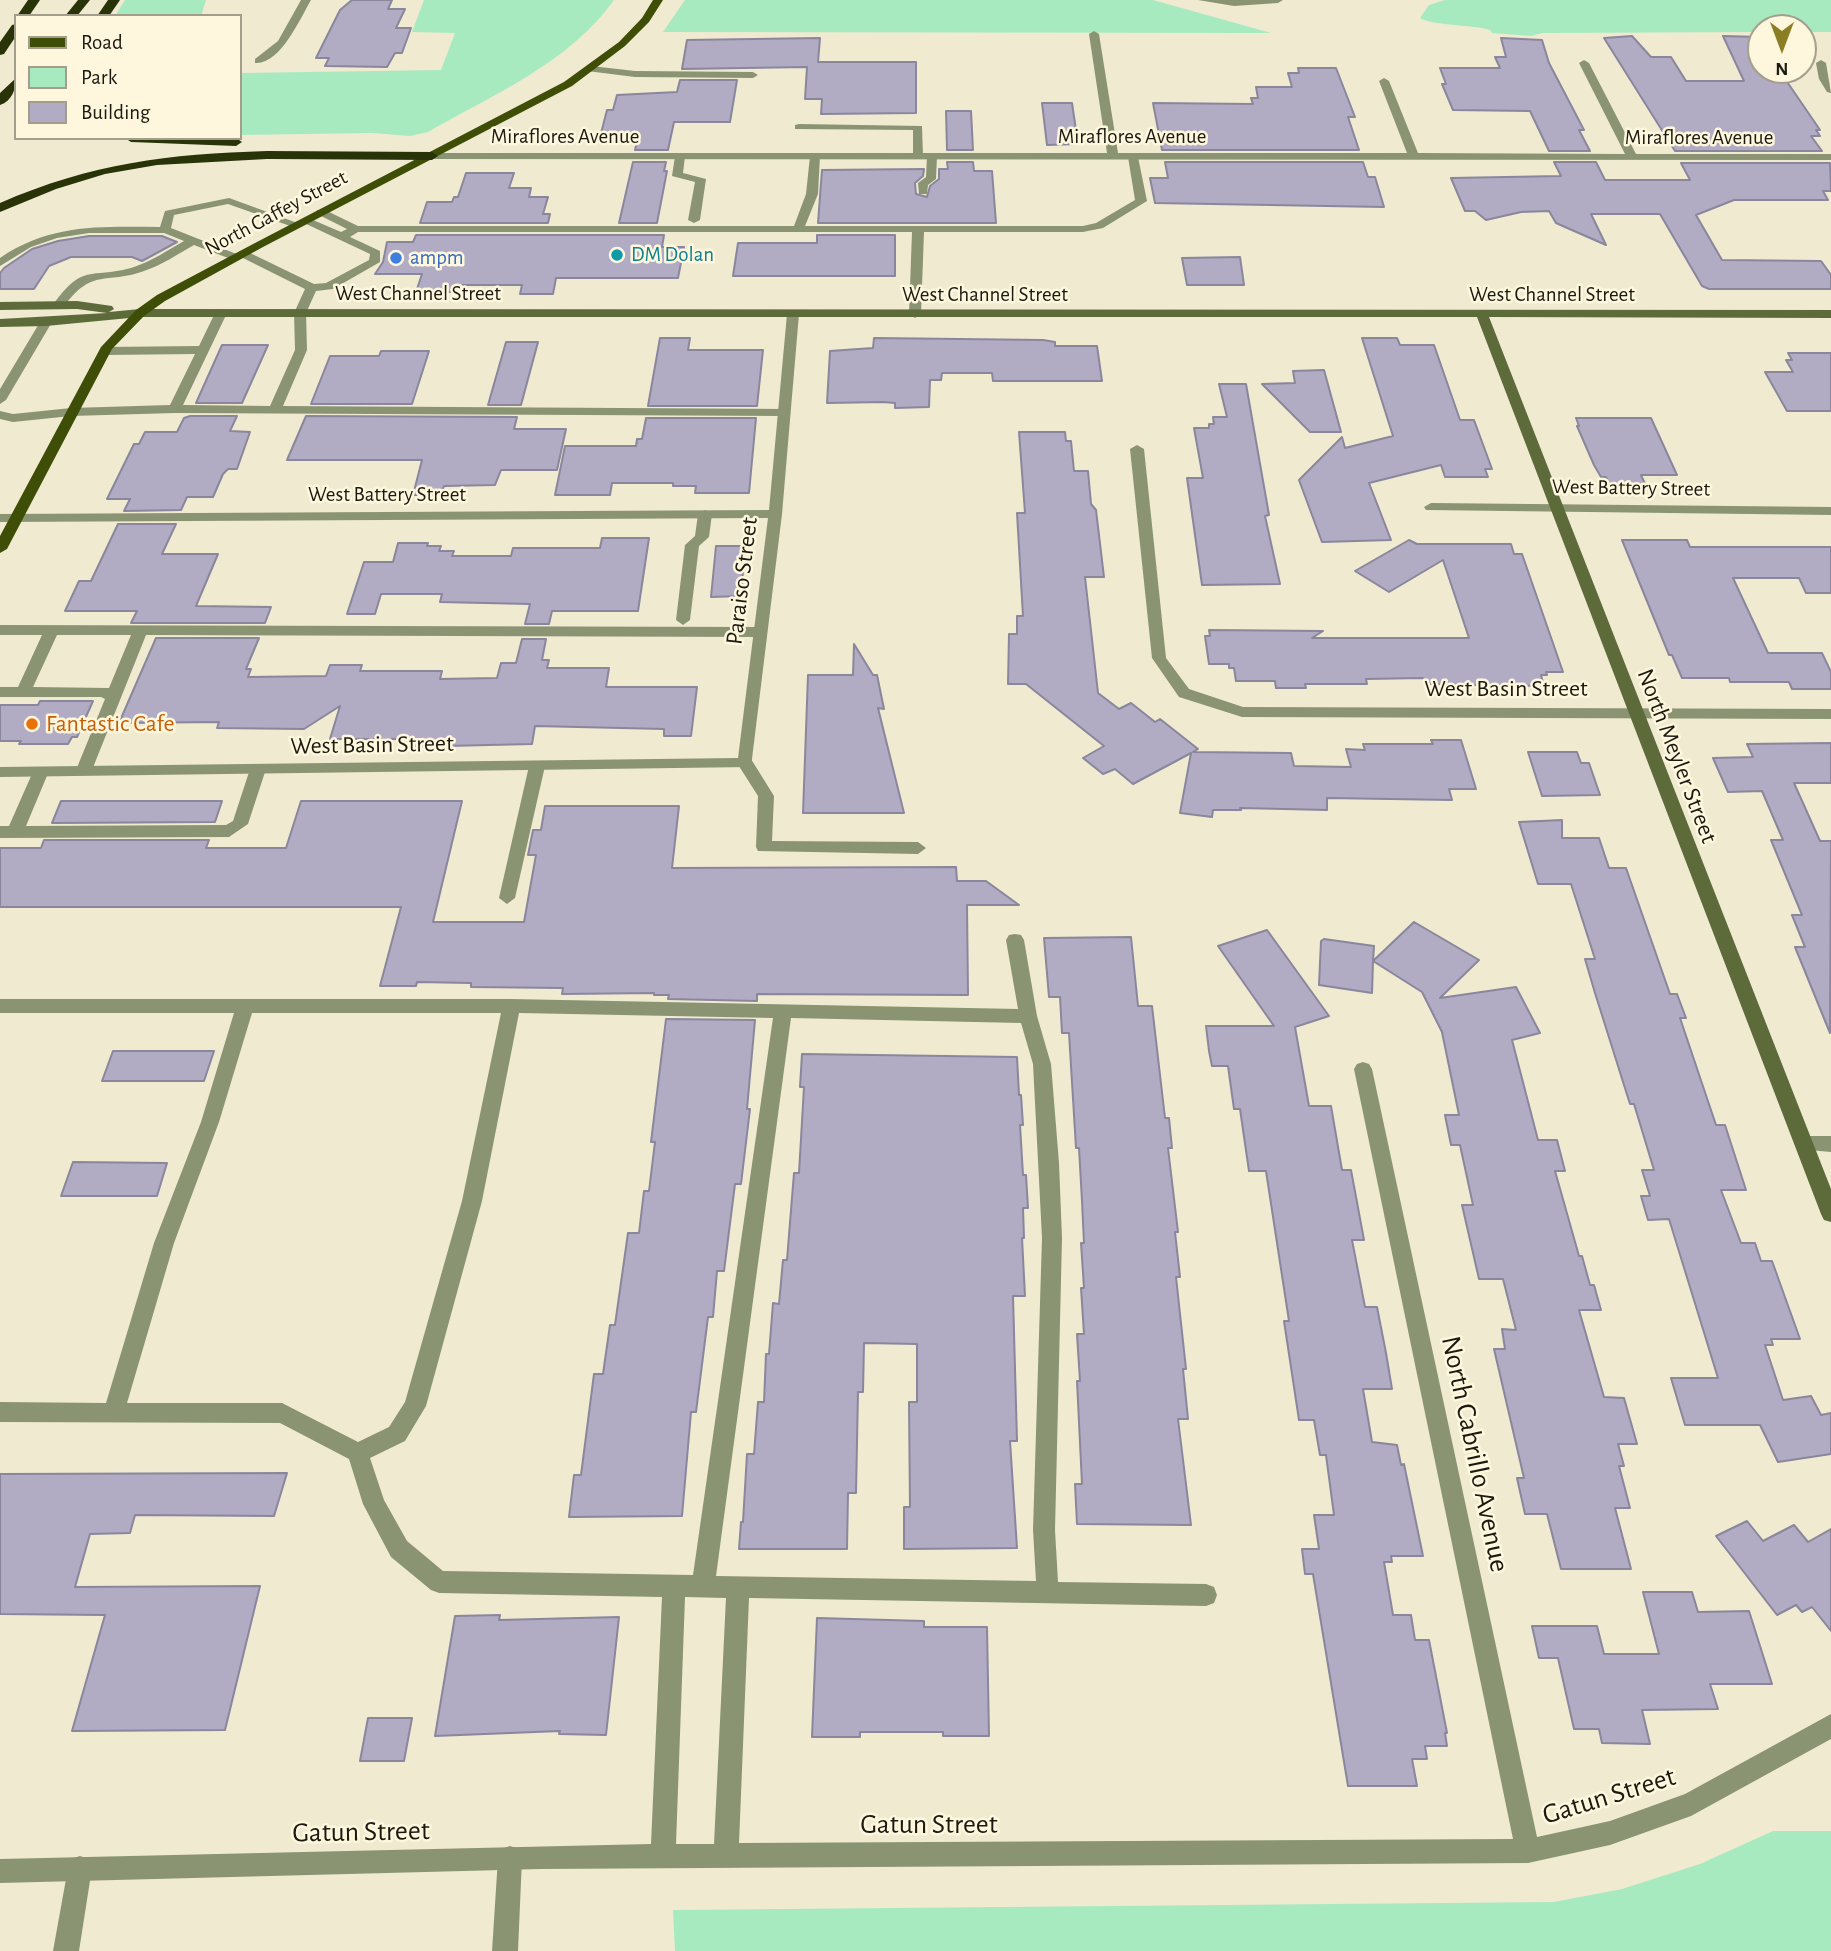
<!DOCTYPE html>
<html>
<head>
<meta charset="utf-8">
<style>
  body { margin:0 }
  #map { position:relative; width:1831px; height:1951px; overflow:hidden; background:#f0ead1; font-family:"Alegreya Sans",sans-serif }
  canvas { display:block }
  .legend { position:absolute; left:14px; top:14px; width:228px; height:126px; box-sizing:border-box; background:#fef7de; border:2px solid #a39e8c; margin:0; padding:9px 12px; list-style:none; font-size:21px; color:#1b1910 }
  .legend li { display:flex; align-items:center; gap:14px; height:35px }
  .legend b { width:35px; border:2px solid #a39e8c }
  .north { position:absolute; left:1747px; top:14px; width:70px; height:70px; box-sizing:border-box; background:#fef7de; border:2px solid #a39e8c; border-radius:50%; rotate:180deg; font-size:19px; font-weight:700; line-height:28px; text-align:center; color:#1b1910 }
  .north::after { content:''; display:block; margin:auto; width:24px; height:32px; background:#8b7d23; clip-path:polygon(50% 0,100% 100%,50% 72%,0 100%) }
</style>
</head>
<body>
<div id="map">
<canvas width="1831" height="1951"></canvas>
<ul class="legend">
<li><b style="height:9px;background:#3f4e07"></b>Road</li>
<li><b style="height:19px;background:#a7eac0"></b>Park</li>
<li><b style="height:19px;background:#b1acc3"></b>Building</li>
</ul>
<div class="north">N</div>
</div>
<script>
const context = document.querySelector('canvas').getContext('2d');
context.lineJoin = 'round';
function fill(path, color) {
  context.fillStyle = color;
  context.fill(path, 'evenodd');
}
function strokePath(path, color, width, dash) {
  context.strokeStyle = color;
  context.lineWidth = width;
  context.lineCap = dash ? 'butt' : 'round';
  context.setLineDash(dash || []);
  context.stroke(path);
}
function write(font, color, halo, rows, align = 'center') {
  context.font = font + ' "Alegreya Sans",sans-serif';
  context.lineWidth = 5;
  context.setLineDash([]);
  context.textBaseline = 'middle';
  context.strokeStyle = halo;
  context.fillStyle = color;
  for (const [text, x, y, turn = 0] of rows) {
    context.save();
    context.translate(x, y);
    context.rotate((+turn || 0) * Math.PI / 180);
    context.textAlign = isNaN(turn) ? turn : align;
    if (halo) context.strokeText(text, 0, 0);
    context.fillText(text, 0, 0);
    context.restore();
  }
}
fill(new Path2D(`
  M125,0H206L201,16H115Z
  M424,0H614C569,63 494,94 428,132L410,136L372,133L240,135V73L441,70L455,33L412,32Z
  M685,0H1153L1271,33L663,32Z
  M1445,0H1831V32H1803V28H1761V32L1542,33L1531,36L1492,33L1490,30C1470,24 1433,26 1420,18L1429,5Z
  M1773,1831H1831V1951H675L673,1910L1554,1902L1622,1889L1700,1864Z`), '#a7eac0');
const building = new Path2D(`
  M352,0H392L388,9H405L396,28H411L402,53H395L387,67L325,66L329,58H316L340,10Z
  M1632,36L1651,57H1671L1686,81H1744L1723,36L1761,37V70H1779L1820,130H1816L1820,136H1811L1822,151H1675L1604,38Z
  M820,38L818,62H916V113L821,114L822,99H805L807,67L682,69L687,40Z
  M1501,38L1542,40L1549,63L1584,130H1579L1590,151H1549L1530,111L1453,110L1442,84H1446L1440,68H1500L1495,57H1506Z
  M1298,68H1336L1355,117H1348L1359,150H1162L1153,103L1253,104L1251,98H1258L1256,87H1292L1288,73H1299Z
  M680,80H737L730,122H674L668,150H635L637,141H599L607,110H613L617,95L677,92Z
  M1042,103H1072L1078,144L1047,145Z
  M946,111H971L973,150H947Z
  M633,162H666L664,171H667L657,223H619Z
  M947,162H973L974,171H992L996,223H818L822,170L924,169L923,176L915,183L916,194L927,197L930,186L939,179V169H948Z
  M1165,162H1363L1368,177H1375L1384,207L1155,203L1150,178H1168Z
  M1554,162H1596L1605,180H1690L1681,163H1830L1831,191H1823L1828,200H1734L1696,215L1722,260L1821,261L1831,275V289H1709L1702,286L1660,214H1591L1606,245L1556,223L1549,211L1521,212L1486,220L1475,211H1465L1451,178L1561,176Z
  M466,173H514L509,188H531L529,197H548L543,214H550L548,223H420L427,202H452L454,197H458Z
  M416,235H664L662,247H684L678,278H556L553,294H520L522,285H456L454,292H416L422,274H375L383,262L387,242H413Z
  M817,235H895V276H733L738,243H817Z
  M89,236H162L177,242L142,261L132,257H71L49,266L34,289H0V273L4,268L32,249L58,241Z
  M1240,257L1244,285H1187L1182,258Z
  M660,338H690L688,350H763L757,406H648Z
  M874,338L1043,340L1055,342V346H1097L1102,381H993L992,373H942L941,380H930L929,407L895,408V403L883,402L827,403L830,351L873,348Z
  M1362,338H1397L1400,345H1434L1460,420H1474L1492,469H1485L1488,477H1445L1441,465L1369,483L1391,540L1322,542L1299,480L1342,437L1345,448L1393,436Z
  M506,342H538L521,405H488Z
  M222,345H268L242,403H196Z
  M381,351H429L412,404H311L330,356H379Z
  M1788,353H1831V411H1787L1765,372H1793L1786,360H1792Z
  M1324,370L1341,432H1310L1262,384L1295,383L1293,371Z
  M1219,384H1246L1269,515L1265,516L1280,584L1202,585L1187,478H1203L1194,428H1209V424H1214L1213,417H1227Z
  M190,416H237L230,431L250,432L237,469H228L223,474L213,497H187L181,510L124,511L130,499H107L134,444H139L145,432H177L184,418Z
  M306,416L517,417L514,429H566L557,470H501L495,485L444,486L441,495H413L422,460H287Z
  M646,418H756L749,493H695L696,486H673V483H612L610,495H555L565,446H636L637,439H642Z
  M1576,418H1651L1677,475H1641L1645,484H1609L1606,477H1601L1594,465L1577,426H1579Z
  M1019,432H1065L1066,441H1071L1074,471H1088L1091,504L1096,510L1104,577H1085L1098,693L1119,709L1131,703L1155,722L1160,719L1198,749L1193,752L1291,753L1294,766L1351,767L1346,749L1365,750L1363,744H1433L1431,740H1461L1476,789H1449L1452,800L1327,798V810L1240,808L1241,810H1213L1212,817L1180,813L1191,753L1133,784L1115,769L1103,774L1083,758L1104,746L1026,684H1008L1009,634H1017V616H1023L1017,513H1025Z
  M118,524H176L162,554H218L196,606L271,607L265,623H131L137,611H65L79,581H91Z
  M602,538H649L638,611H552L549,624H525L530,604L440,602L442,594H381L375,614H347L364,562H393L398,543H428L427,546H441L439,551H454L452,556H511L513,548H600Z
  M1409,540L1417,544H1511L1514,554H1522L1563,672H1546L1547,675H1541L1544,686L1425,684L1423,678L1366,679L1367,684H1305L1306,688H1276L1275,681H1236L1234,668H1229V664H1209L1205,636H1210L1209,630L1323,631L1312,638H1469L1443,560L1389,592L1355,571Z
  M1622,540H1687L1690,547H1831V593H1806L1799,578H1733L1768,653H1822L1831,672V689H1792L1789,682H1730L1729,678H1682L1672,655H1669Z
  M716,546H745L741,596L711,597Z
  M156,638H259L246,669H251L248,677L326,676L330,665H362L360,671H442L440,679L497,678L501,663H516L522,639H546L542,660H549L547,668H609L606,687H697L691,736H664V729L535,726L532,744L404,747L406,739H330L340,706L304,729L217,728L219,722L119,723Z
  M854,644L873,675H877L884,709L878,708L904,813H803L808,675H853Z
  M40,701H93L77,737H72L68,744H19L21,741H0V705H38Z
  M1831,743V783H1794L1820,841H1831L1830,1033L1795,947H1805L1792,915H1802L1771,840H1783L1762,791L1728,792L1713,758L1753,757L1747,744Z
  M1528,752H1577L1581,763H1589L1600,795L1542,796Z
  M61,801H222L215,822L52,823Z
  M301,801H462L433,922H524L536,855H528L533,830H541L545,806H679L672,868L956,867L957,881H986L1019,905H967L968,995L757,994V1001L668,999L669,995H654V993L562,994L563,988L471,987V983L417,982L416,986H380L401,907H0V848H41L44,840H209L206,848H286Z
  M1562,820V838H1599L1609,868H1626L1670,994H1677L1686,1018H1680L1716,1125H1725L1746,1190H1721L1741,1243H1755L1761,1261H1772L1800,1339H1771L1773,1345H1765L1783,1400L1811,1396L1821,1415L1831,1413V1454L1778,1462L1760,1425H1685L1671,1378H1718L1669,1219L1648,1220L1641,1196H1650L1642,1170H1654L1634,1104H1630L1595,993L1585,959H1595L1571,884H1538L1519,822Z
  M1414,922L1479,960L1440,998L1516,987L1540,1033L1512,1040L1538,1140H1557L1565,1171H1555L1579,1256H1582L1590,1285H1594L1601,1310H1579L1604,1397L1624,1398L1637,1444H1618L1624,1466H1619L1630,1508H1615L1631,1569H1561L1547,1514H1525L1517,1478H1524L1494,1349H1505L1502,1329L1516,1330L1503,1279H1479L1462,1205H1473L1460,1145H1451L1445,1115H1459L1442,1032L1422,992L1373,961L1372,993L1319,985L1321,941L1324,939L1374,946L1373,961Z
  M1267,930L1329,1016L1295,1027L1309,1106H1331L1342,1170H1351L1364,1240H1352L1365,1307H1377L1386,1353L1392,1389H1363L1372,1442L1397,1445L1401,1465L1404,1464L1423,1556H1391L1392,1562H1384L1393,1615H1411L1415,1640H1429L1447,1733H1445L1447,1746H1425L1427,1759H1412L1417,1786H1348L1313,1574H1305L1302,1549H1319L1314,1515H1334L1326,1455H1320L1314,1420H1299L1284,1321H1289L1266,1171H1249L1240,1109H1234L1228,1066H1212L1209,1051L1206,1026H1274L1218,946Z
  M1131,937L1138,1006H1152L1165,1118H1169L1172,1148H1168L1178,1232H1175L1180,1277H1176L1186,1369H1183L1188,1419H1178L1191,1525L1077,1524L1075,1484H1082L1077,1381H1080L1077,1334H1084L1081,1288H1084L1081,1243H1084L1082,1201L1079,1148H1076L1069,1033H1062L1060,997H1049L1044,938Z
  M666,1019L755,1020L747,1109H750L741,1184H735L724,1271H717L713,1317H708L696,1412H691L682,1516L569,1517L574,1475H581L594,1374H603L610,1325H615L628,1233H639L644,1191H649L655,1142H651Z
  M113,1051H214L204,1081H102Z
  M802,1054L1017,1057L1019,1095H1021L1023,1125H1020L1023,1175H1026L1028,1208H1023L1024,1238H1022L1025,1296H1013L1017,1441H1010L1017,1548L904,1549V1507H910L909,1402H917V1344L864,1343L863,1392H858L856,1493H848L847,1549H739L741,1522H743L747,1454H754L758,1402H764L766,1354H769L773,1303L779,1304L783,1260H787L794,1173H799L804,1087H800Z
  M73,1162L167,1163L157,1196H61Z
  M287,1473L274,1516L135,1515L130,1533L90,1534L75,1587L260,1586L225,1730L72,1731L105,1615L0,1614V1474Z
  M1747,1521L1763,1541L1794,1525L1808,1542L1831,1529V1631L1812,1607L1802,1612L1796,1605L1777,1615L1716,1536Z
  M1643,1592H1692L1698,1612L1749,1611L1772,1684H1710L1718,1709L1642,1710L1650,1744L1602,1743L1599,1729H1574L1558,1658H1539L1532,1626H1597L1604,1654H1659Z
  M500,1615L499,1620L619,1617L606,1735L559,1734L560,1731L435,1736L455,1616Z
  M817,1618L924,1621V1627H987L989,1736H943V1732H860V1737H812Z
  M368,1718H412L404,1761H360Z`);
fill(building, '#b1acc3');
strokePath(building, '#8a869c', 2);
fill(new Path2D(`
  M591,66L635,71L753,72L758,75L753,78L635,77L587,71L586,69Z
  M799,124L922,126L923,156L918,159L913,156V130L795,129V125Z
  M680,153L685,156L683,173L706,179L700,220L694,223L688,220L695,182L672,176L675,156Z
  M815,153L820,156L818,194L805,226H1083L1096,223L1135,200L1128,157L1133,154L1138,157L1147,201L1103,228L1083,232H924L921,314L915,318L909,314L912,232H358L350,237L380,251V262L333,289L316,291L306,313L307,350L283,406L789,409L790,412L784,416L175,413L71,416L13,422L0,419V411L13,414L71,408L170,405L195,354L106,355L100,351L106,347L199,346L215,313L221,309L227,313L183,405L270,406L295,350L294,313L305,289L241,257L236,261L194,245C178,254 162,265 144,271C105,285 92,267 63,308H55L53,305C84,261 92,280 134,267C152,261 168,250 184,241L164,233H89L57,238L31,247L0,266V258C52,223 100,227 160,227L165,211L229,198L303,225L293,227L228,204L174,215L171,228L239,255L240,252H248L314,284L326,283L369,260L370,254L302,222L300,220L306,217L341,232L347,229L317,214V210H325L358,226H794L806,194L810,156Z
  M932,153L937,156L936,179L928,185L927,194H919L918,183L926,177L927,156Z
  M46,318L52,322L6,400L0,404V389L40,322Z
  M705,510L712,514L709,537L699,546L690,620L683,625L676,620L685,545L695,536L698,514Z
  M0,625L760,627L767,632L760,637L146,635L92,770L84,775L76,770L105,699L101,697H0V687H18L42,635H0ZM57,635H131L109,688L33,687Z
  M745,758L751,759L774,796L772,841L918,842L926,848L918,854L758,851L756,847L758,796L737,763Z
  M537,761L545,766L515,898L507,904L499,898L529,766Z
  M258,764L266,769L248,824L229,837L0,838V826H9L35,767H47L49,771L26,826L226,825L233,821L250,769Z
  M510,1846L519,1849L522,1858L518,1951H492L498,1858L501,1849Z
  M80,1856L89,1859L92,1868L79,1951H53L68,1868L71,1859Z`), '#8a9473');
fill(new Path2D(`
  M301,0H311C300,19 280,65 255,63V59L278,41Z
  M1198,0H1283L1278,3L1234,6Z
  M1094,31L1099,34L1118,153H1407L1379,81L1384,78L1389,81L1418,153L1625,154L1579,63L1584,60L1589,63L1636,154H1831V160L432,159L427,156L432,153H1107L1089,34Z
  M1821,60L1826,63L1831,93L1827,92L1819,79L1816,63Z
  M793,310L799,314L782,514L751,767L0,777V767L738,758L768,518L0,522V514L769,510L787,314Z
  M1137,445L1144,449L1166,658L1189,689L1243,707L1831,709V719L1242,717L1179,697L1152,658L1130,449Z
  M1431,503L1831,507V515L1426,510L1424,507Z
  M1015,934L1021,935L1024,940L1037,1016L1051,1064L1059,1163L1062,1238L1055,1530L1058,1582L1206,1584L1214,1587L1217,1595L1214,1603L1206,1606L749,1598L739,1843L1513,1839L1354,1069L1357,1064L1363,1062L1369,1064L1372,1069L1537,1837L1610,1821L1685,1794L1831,1714V1739L1691,1816L1610,1845L1528,1863L541,1869L0,1883V1859L651,1844L662,1597L439,1593L431,1590L391,1557L363,1504L349,1459L280,1423L0,1422V1402L106,1403L154,1243L201,1122L234,1013H0V999H511L1018,1009L1006,940L1009,935ZM252,1013H501L462,1201L405,1402L389,1427L358,1442L282,1403H127L174,1243L219,1122ZM519,1013L773,1018L693,1575L443,1571L407,1541L384,1500L370,1458L405,1441L426,1406L482,1201ZM791,1018L1021,1023L1033,1064L1042,1238L1033,1530L1036,1581L716,1576ZM685,1597L726,1598L714,1844H676Z
  M1804,1136H1831V1152L1797,1149L1795,1144L1797,1139Z`), '#8a9473');
fill(new Path2D(`
  M77,301L112,306L114,309L109,312L140,309L1831,310V318L1489,317L1831,1189V1222L1824,1220L1821,1214L1477,317H140L46,326L0,327V319L107,313L77,309L0,310V302Z`), '#5d6b3a');
fill(new Path2D(`
  M653,0H663L649,22L625,46L572,86L263,247L165,301L144,316L112,349L7,549L0,553V536L101,347L136,310L157,295L255,243L564,82L619,42L642,18Z`), '#3f4e07');
fill(new Path2D(`
  M28,0H40L29,16H17Z
  M78,0H90L77,16H65Z
  M108,0H120L109,16H97Z
  M16,24V36L4,54L0,55V42L12,25Z
  M16,78C16,89 12,101 0,105V93Z
  M125,138H236L242,142L236,146L131,142Z
  M267,151L432,152L438,156L432,160L267,159L157,165L105,174L56,189L0,212V203C92,163 168,154 267,151Z`), '#293308');
for (const [x, y, r, color] of [
  [617,255,7,"#0f9aa8"],
  [396,258,7,"#3f7fe0"],
  [32,724,7,"#e8710a"]
]) {
  const dot = new Path2D();
  dot.arc(x, y, r, 0, 2 * Math.PI);
  context.fillStyle = color;
  context.fill(dot);
  strokePath(dot, '#fef7de', 2.5);
}
write('21px', '#1b1910', '#fef7de', [
  ["Miraflores Avenue",565,137],
  ["Miraflores Avenue",1132,137],
  ["Miraflores Avenue",1699,138],
  ["North Gaffey Street",276,213,-28],
  ["West Channel Street",418,294],
  ["West Channel Street",985,295],
  ["West Channel Street",1552,295],
  ["West Battery Street",1631,488,1],
  ["West Battery Street",387,495]
]);
write('21px', '#0d838f', '#fef7de', [
  ["DM Dolan",631,255]
], 'left');
write('21px', '#366cbe', '#fef7de', [
  ["ampm",410,258]
], 'left');
write('24px', '#1b1910', '#fef7de', [
  ["Paraiso Street",742,581,-83],
  ["West Basin Street",1506,689],
  ["West Basin Street",372,745,-1],
  ["North Meyler Street",1677,756,69]
]);
write('24px', '#c56008', '#fef7de', [
  ["Fantastic Cafe",46,724]
], 'left');
write('28px', '#1b1910', '#fef7de', [
  ["North Cabrillo Avenue",1475,1454,78],
  ["Gatun Street",1609,1796,-17],
  ["Gatun Street",929,1825],
  ["Gatun Street",361,1832,-1]
]);
</script>
</body>
</html>
